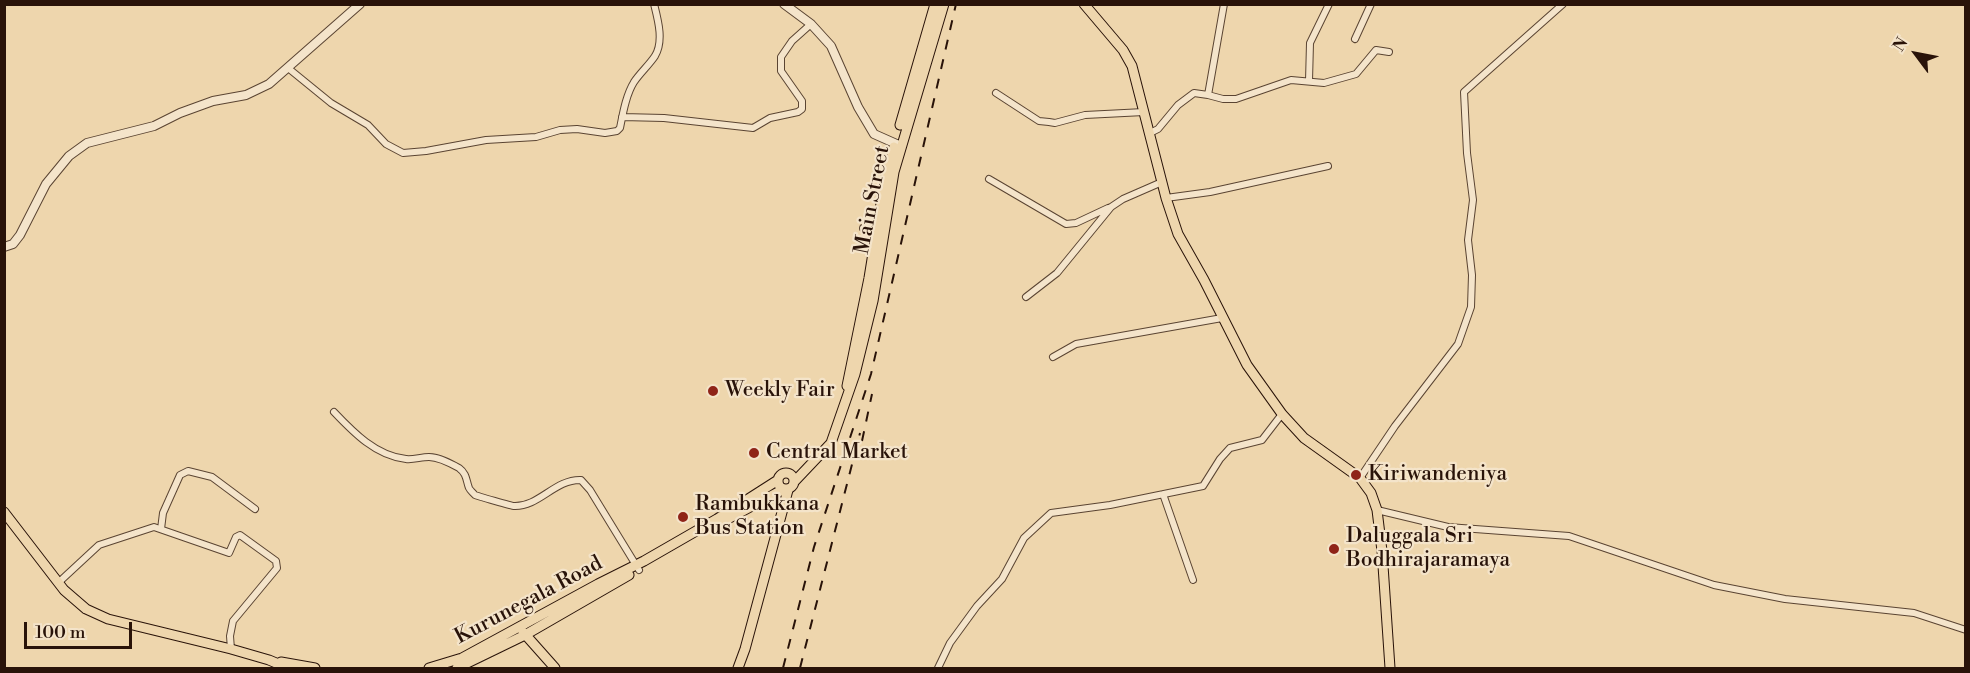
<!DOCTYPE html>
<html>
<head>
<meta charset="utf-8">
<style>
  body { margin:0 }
  #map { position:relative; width:1970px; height:673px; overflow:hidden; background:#eed6ad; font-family:"Libre Bodoni",serif }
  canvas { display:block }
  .frame { position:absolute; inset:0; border:6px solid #291309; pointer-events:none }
  .north { position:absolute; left:1886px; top:24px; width:60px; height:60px; -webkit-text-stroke:4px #f4e4ca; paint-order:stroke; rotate:302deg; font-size:16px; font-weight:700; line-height:24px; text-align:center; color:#291309 }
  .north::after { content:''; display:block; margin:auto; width:21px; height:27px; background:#291309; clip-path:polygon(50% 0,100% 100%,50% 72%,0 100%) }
  .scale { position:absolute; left:24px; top:622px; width:108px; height:27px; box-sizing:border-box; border:3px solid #291309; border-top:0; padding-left:8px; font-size:18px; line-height:21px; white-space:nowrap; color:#291309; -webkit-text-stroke:4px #f4e4ca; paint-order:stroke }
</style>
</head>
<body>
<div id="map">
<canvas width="1970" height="673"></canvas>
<div class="frame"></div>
<div class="north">N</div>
<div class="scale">100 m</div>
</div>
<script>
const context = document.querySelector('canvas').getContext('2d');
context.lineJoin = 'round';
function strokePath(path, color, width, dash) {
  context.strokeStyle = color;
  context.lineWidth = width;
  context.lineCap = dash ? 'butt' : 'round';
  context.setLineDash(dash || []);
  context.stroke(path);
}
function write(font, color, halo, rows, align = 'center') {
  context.font = font + ' "Libre Bodoni",serif';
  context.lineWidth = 4.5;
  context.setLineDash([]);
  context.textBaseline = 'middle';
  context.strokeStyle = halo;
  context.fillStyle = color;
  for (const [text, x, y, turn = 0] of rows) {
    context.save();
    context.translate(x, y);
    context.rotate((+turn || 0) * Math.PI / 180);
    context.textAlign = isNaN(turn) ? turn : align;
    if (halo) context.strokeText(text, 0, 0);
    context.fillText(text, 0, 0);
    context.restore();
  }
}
const minor = new Path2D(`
  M1355,39L1371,4
  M288,68L331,103L368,125L386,144L403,153L426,151L486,140L536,137L560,130L577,129L605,133L617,131L620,128C623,113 626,95 634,82C640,73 649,65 655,56C664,41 658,20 654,4
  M1309,81L1310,43L1329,4
  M996,93L1039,121L1049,122L1055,123L1085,115L1144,112
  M1208,95L1224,4
  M622,117L664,118L753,128L770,118L798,112L802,109V101L781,71V57L792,41L811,24
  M1150,133L1158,129L1178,105L1194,93L1208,95L1223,99H1236L1291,80L1324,83L1356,74L1376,50L1389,52
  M989,179L1066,224L1076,223L1108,208
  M1166,198L1210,192L1328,166
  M863,228L876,230
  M1026,297L1057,273L1111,207L1123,199L1162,182
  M1053,357L1076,344L1222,318
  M334,412C353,432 376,456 406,459C413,460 421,457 429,457C439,457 450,463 459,468C467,474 466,480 469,488C469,489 474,494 475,495C477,496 512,506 514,506C539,507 555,479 581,480L590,490L639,570
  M1360,478L1395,426L1458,344L1471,307L1472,275L1468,240L1473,200L1467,153L1464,92L1563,4
  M1163,494L1193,580
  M1377,510L1448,527L1569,536L1714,585L1785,599L1914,613L1966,630
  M161,529L163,513L180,475L188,471L212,477L255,509
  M58,583L99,545L154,527L229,553L236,537L240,535L276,561L277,568L233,621L230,636L231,649
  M938,668L950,643L977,606L1002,579L1024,538L1051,513L1110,505L1203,486L1220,459L1230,448L1262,440L1282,414`);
const tertiary = new Path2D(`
  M784,4L811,24L831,46L858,107L874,134L901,146
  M4,247L13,244L20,235L46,184L69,156L87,143L154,126L180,113L213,101L246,95L269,84L360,4`);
const primary = new Path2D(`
  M1084,4L1123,50L1132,66L1166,198L1178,234L1204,280L1247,365L1282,414L1304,438L1360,478L1371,493L1377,510L1382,551L1390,668
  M900,125L935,4
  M847,386L869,278L884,185L894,147
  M778 481a8 8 0 1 1 16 0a8 8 0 1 1-16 0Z
  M794,482L831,443L855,374L873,301L894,172L944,4
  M4,512L64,590L86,609L108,619L231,649L269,660L288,668
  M724,521L784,489
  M523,632L555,668
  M281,662L315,668
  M429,668L462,658L598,584L644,561L717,519L778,480
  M457,668L525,635L629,575
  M738,668L745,649L788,490`);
strokePath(minor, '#5a4432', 8);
strokePath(tertiary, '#5a4432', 10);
strokePath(primary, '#291309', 11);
strokePath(minor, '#f4e4ca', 6);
strokePath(tertiary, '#f4e4ca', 8);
strokePath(primary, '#eed6ad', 9);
strokePath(new Path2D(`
  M862,441L872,394
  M783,668L814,547L871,374L956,4
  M800,668L860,433`), '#291309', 2, [10, 10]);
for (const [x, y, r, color] of [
  [713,391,6,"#8f2418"],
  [754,453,6,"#8f2418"],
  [1356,475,6,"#8f2418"],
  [683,517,6,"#8f2418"],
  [1334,549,6,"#8f2418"]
]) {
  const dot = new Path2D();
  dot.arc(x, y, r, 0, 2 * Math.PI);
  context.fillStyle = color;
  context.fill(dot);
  strokePath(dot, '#f4e4ca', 2);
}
write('21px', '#291309', '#f4e4ca', [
  ["Main Street",873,200,-79],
  ["Kurunegala Road",529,601,-28]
]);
write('21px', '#291309', '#f4e4ca', [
  ["Weekly Fair",725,391],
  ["Central Market",766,453],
  ["Kiriwandeniya",1368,475],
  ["Rambukkana",695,505],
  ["Bus Station",695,529],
  ["Daluggala Sri",1346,537],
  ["Bodhirajaramaya",1346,561]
], 'left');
</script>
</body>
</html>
